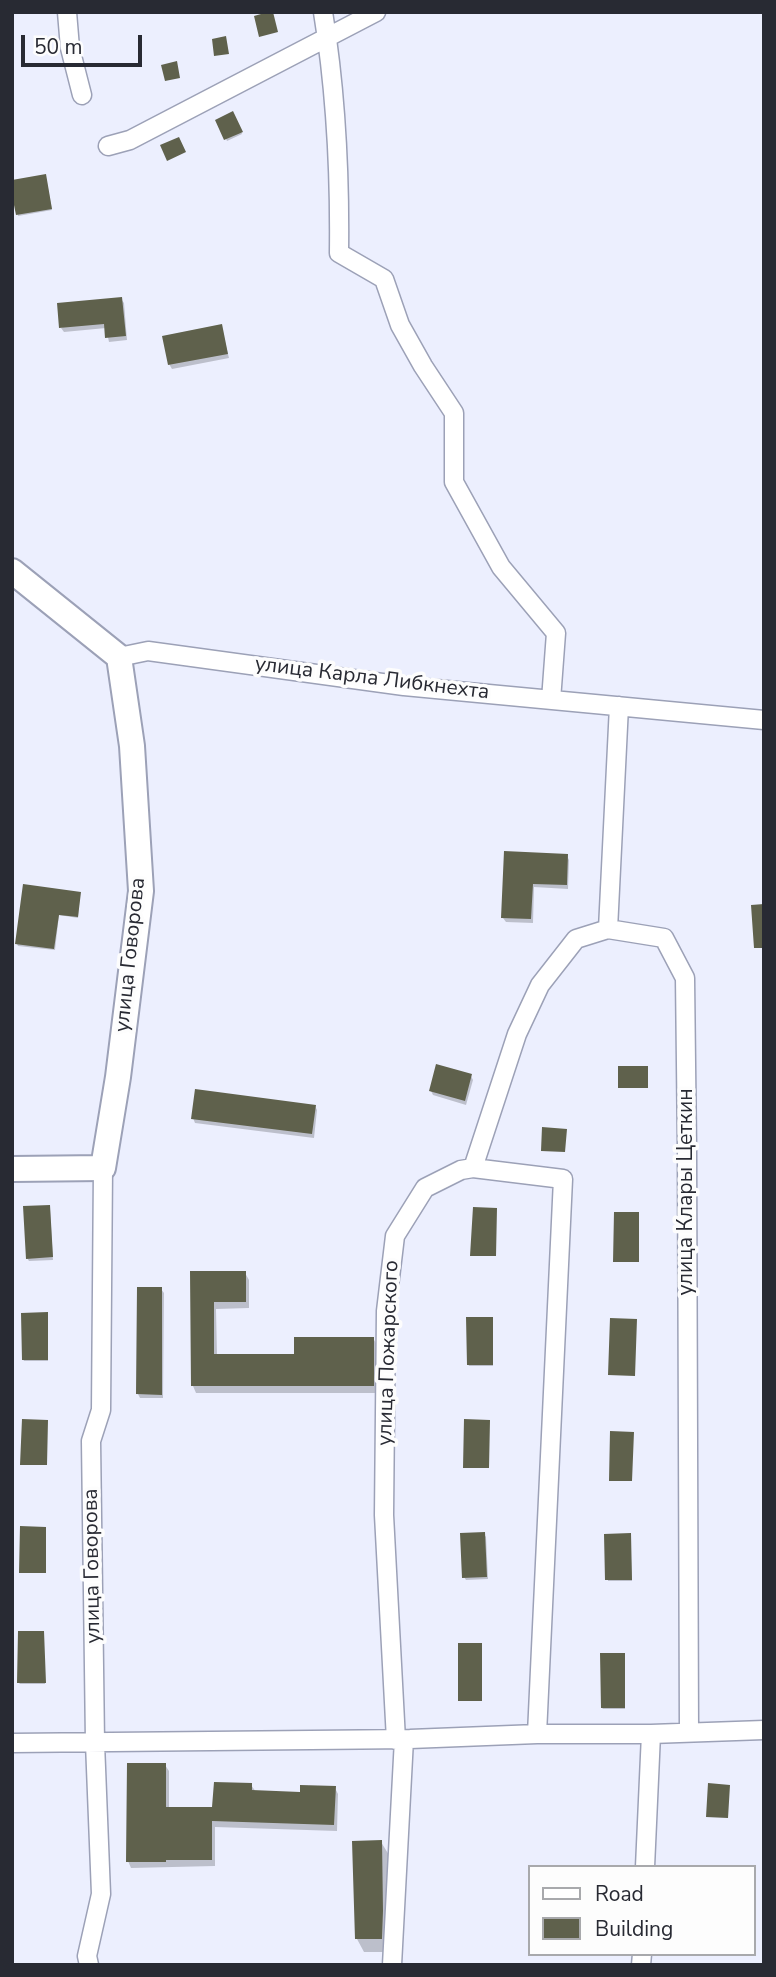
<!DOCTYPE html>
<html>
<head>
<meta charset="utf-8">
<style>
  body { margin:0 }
  #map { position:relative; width:776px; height:1977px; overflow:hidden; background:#eceffe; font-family:"Nunito Sans",sans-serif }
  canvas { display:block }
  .frame { position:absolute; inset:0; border:14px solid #282a33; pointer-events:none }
  .legend { position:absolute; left:528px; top:1865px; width:228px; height:91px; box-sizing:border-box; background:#fdfdfd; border:2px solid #a8a9ac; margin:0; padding:9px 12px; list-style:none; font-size:21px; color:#282a33 }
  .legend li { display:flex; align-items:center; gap:14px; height:35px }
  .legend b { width:35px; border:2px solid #a8a9ac }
  .scale { position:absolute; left:21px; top:35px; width:121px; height:32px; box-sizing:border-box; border:4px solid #282a33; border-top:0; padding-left:9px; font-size:21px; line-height:24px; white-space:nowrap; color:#282a33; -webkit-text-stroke:5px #fdfdfd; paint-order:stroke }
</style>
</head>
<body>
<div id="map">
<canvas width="776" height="1977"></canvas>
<div class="frame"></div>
<ul class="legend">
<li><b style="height:9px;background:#fff"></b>Road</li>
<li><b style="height:19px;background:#5f614c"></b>Building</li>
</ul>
<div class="scale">50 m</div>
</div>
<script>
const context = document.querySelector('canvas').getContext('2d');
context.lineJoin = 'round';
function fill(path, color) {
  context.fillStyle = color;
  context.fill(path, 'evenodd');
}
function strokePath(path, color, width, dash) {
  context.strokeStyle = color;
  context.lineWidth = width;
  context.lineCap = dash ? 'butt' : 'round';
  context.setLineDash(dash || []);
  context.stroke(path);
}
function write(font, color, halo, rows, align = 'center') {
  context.font = font + ' "Nunito Sans",sans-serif';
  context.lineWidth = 7;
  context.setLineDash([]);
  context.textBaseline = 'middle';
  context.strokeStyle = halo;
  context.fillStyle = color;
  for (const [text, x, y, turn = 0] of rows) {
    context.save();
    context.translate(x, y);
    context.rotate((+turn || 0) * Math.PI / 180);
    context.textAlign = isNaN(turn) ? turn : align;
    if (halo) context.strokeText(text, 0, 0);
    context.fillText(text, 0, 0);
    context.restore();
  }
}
fill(new Path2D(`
  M233,113L242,134L227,141L217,121Z
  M46,177L52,210L18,216L12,185Z
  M121,299L124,303L127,340L109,342L106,328L64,332L61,328Z
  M221,326L229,358L172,369L169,364Z
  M505,853L567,856L569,860L568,889L534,887L533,923L506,922L503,918Z
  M80,893L78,918L59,915L55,950L18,946L17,944Z
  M471,1076L473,1080L466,1105L433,1095L431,1091Z
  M315,1106L317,1110L314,1138L195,1123L193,1118Z
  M49,1206L50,1209L53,1260L29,1261L27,1258Z
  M192,1273H245L249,1280V1308L216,1309L217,1355H296L373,1338L377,1345V1393H196L193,1386Z
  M161,1289L164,1293L163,1398H140L138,1394Z
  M47,1314L48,1361H24L23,1359Z
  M492,1319L493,1366H469L468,1364Z
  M484,1534L486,1537L488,1579L466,1580L464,1577Z
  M630,1535L632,1581H608L606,1536Z
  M43,1633L45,1684H20L19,1683Z
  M625,1656V1709H603L602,1708Z
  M165,1765L169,1771V1808H213L251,1785L256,1792L301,1794L335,1788L338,1794L337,1831L215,1827V1866L131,1868L128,1861Z
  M381,1842L389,1855L390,1926L389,1952H364L357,1939Z`), '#0003');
fill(new Path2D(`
  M268,12H273L278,32L259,37L254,16Z
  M226,36L229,54L214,56L212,39Z
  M177,61L180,78L165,81L161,65Z
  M233,111L243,132L224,140L215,120Z
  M179,137L186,152L167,161L160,145Z
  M46,174L52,209L16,215L12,195V180Z
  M122,297L126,336L105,338L104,324L59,328L57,303Z
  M222,324L228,354L168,365L162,336Z
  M504,851L568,854L567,885L533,884L531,919L501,918Z
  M23,884L81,892L78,917L59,915L54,949L15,944Z
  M764,904V948H754L751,905Z
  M436,1064L472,1074L465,1101L429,1091Z
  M618,1066H648V1088H618Z
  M195,1089L316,1105L312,1134L191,1119Z
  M542,1127L567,1129L565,1152L541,1151Z
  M50,1205L53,1257L26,1259L23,1206Z
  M473,1207L497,1208L496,1256H470Z
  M614,1212H639V1262H613Z
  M190,1271H246V1302H214V1354H294V1337H374V1386H191Z
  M137,1287H162V1395L136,1394Z
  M48,1312V1360H22L21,1313Z
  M466,1317H493V1365H467Z
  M610,1318L637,1319L635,1376L608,1375Z
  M22,1419L48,1420L47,1465H20Z
  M464,1419L490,1420L489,1468H463Z
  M610,1431L634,1432L632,1481H609Z
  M20,1526L46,1527V1573H19Z
  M485,1532L487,1577L462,1578L460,1533Z
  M631,1533L632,1580H605L604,1534Z
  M18,1631H44L46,1683H17Z
  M458,1643H482V1701H458Z
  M600,1653H625V1708H601Z
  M127,1763H166V1807H212L214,1782L252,1783V1790L300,1792V1785L336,1786L334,1825L212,1821V1860H166V1862H126Z
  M708,1783L730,1785L728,1818L706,1817Z
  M382,1840L383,1911L382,1939H355L352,1841Z`), '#5f614c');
const street = new Path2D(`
  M67,12L70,48L82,95
  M323,12C336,92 340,173 339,253L384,279L400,325L423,366L454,413V482L501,567L556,633L551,700
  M108,146L130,140L376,12
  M119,657L148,651L404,686L764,720
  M619,706L608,929L664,938L685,978L687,1149L689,1732
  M473,1168L563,1179L537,1734
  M396,1740L384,1515L386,1311L395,1236L425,1188L461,1170L473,1168L517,1034L540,985L576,939L608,929
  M12,1743L410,1739L537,1734H651L764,1730
  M645,1867L651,1734
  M89,1965L87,1956L101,1894L95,1743L91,1441L101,1410L103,1168
  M392,1965L404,1739
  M641,1965L642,1954`);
const secondary = new Path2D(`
  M12,571L119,657L132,746L141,891L118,1077L103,1168L12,1169`);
strokePath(street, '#9ca1b7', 21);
strokePath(secondary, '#9ca1b7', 28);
strokePath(street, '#fff', 18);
strokePath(secondary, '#fff', 24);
write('21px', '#282a33', '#fdfdfd', [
  ["улица Карла Либкнехта",372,679,7],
  ["улица Говорова",131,955,-84],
  ["улица Клары Цеткин",687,1192,-90],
  ["улица Пожарского",389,1353,-88],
  ["улица Говорова",93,1566,-91]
]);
</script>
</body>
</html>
